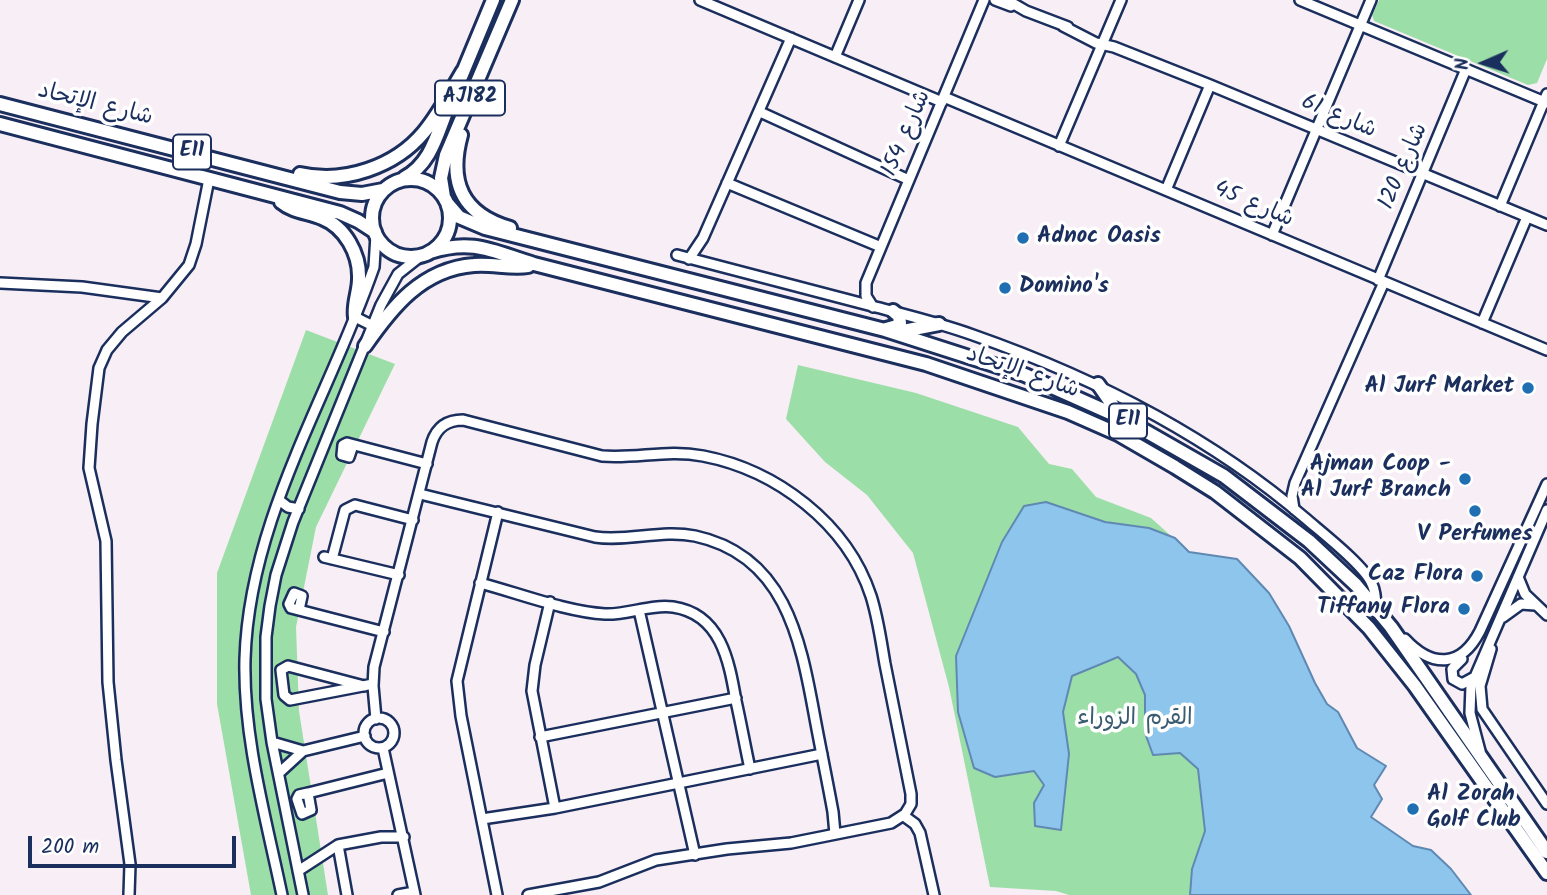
<!DOCTYPE html>
<html>
<head>
<meta charset="utf-8">
<style>
  body { margin:0 }
  #map { position:relative; width:1547px; height:895px; overflow:hidden; background:#f8eef5; font-family:Kalam,sans-serif }
  canvas { display:block }
  .north { position:absolute; left:1449px; top:28px; width:70px; height:70px; -webkit-text-stroke:5px #fff; paint-order:stroke; rotate:267deg; font-size:19px; font-weight:700; line-height:28px; text-align:center; color:#1b2f5e }
  .north::after { content:''; display:block; margin:auto; width:24px; height:32px; background:#1b2f5e; clip-path:polygon(50% 0,100% 100%,50% 72%,0 100%) }
  .scale { position:absolute; left:28px; top:836px; width:208px; height:32px; box-sizing:border-box; border:4px solid #1b2f5e; border-top:0; padding-left:9px; font-size:21px; line-height:24px; white-space:nowrap; color:#1b2f5e; -webkit-text-stroke:5px #fff; paint-order:stroke }
</style>
</head>
<body>
<div id="map">
<canvas width="1547" height="895"></canvas>
<div class="north">N</div>
<div class="scale">200 m</div>
</div>
<script>
const context = document.querySelector('canvas').getContext('2d');
context.lineJoin = 'round';
function fill(path, color) {
  context.fillStyle = color;
  context.fill(path, 'evenodd');
}
function strokePath(path, color, width, dash) {
  context.strokeStyle = color;
  context.lineWidth = width;
  context.lineCap = dash ? 'butt' : 'round';
  context.setLineDash(dash || []);
  context.stroke(path);
}
function write(font, color, halo, rows, align = 'center') {
  context.font = font + ' Kalam,"Playpen Sans Arabic",sans-serif';
  context.lineWidth = 7;
  context.setLineDash([]);
  context.textBaseline = 'middle';
  context.strokeStyle = halo;
  context.fillStyle = color;
  for (const [text, x, y, turn = 0] of rows) {
    context.save();
    context.translate(x, y);
    context.rotate((+turn || 0) * Math.PI / 180);
    context.textAlign = isNaN(turn) ? turn : align;
    if (halo) context.strokeText(text, 0, 0);
    context.fillText(text, 0, 0);
    context.restore();
  }
}
fill(new Path2D(`
  M1379,0H1547V59L1537,83L1528,85L1374,21L1372,15Z
  M306,330L395,364L316,527L296,627L299,711L328,895H251L217,704V573Z
  M798,365L916,393L1018,427L1049,464L1072,469L1096,497L1151,518L1189,552L1237,559L1269,593L1289,626L1315,683L1327,704L1338,712L1357,748L1386,766L1374,785L1382,799L1371,817L1413,846L1431,850L1451,869L1471,895H1069L1056,891L990,887L949,687L913,553L867,495L825,462L786,419Z`), '#9cdea8');
const water = new Path2D(`
  M1046,502L1105,522L1149,528L1175,538L1189,552L1237,559L1269,593L1289,626L1315,683L1327,704L1338,712L1357,748L1386,766L1374,785L1382,799L1371,817L1413,846L1431,850L1451,869L1471,895H1190L1192,869L1205,831L1198,769L1180,753L1153,755L1145,733V695L1136,674L1118,657L1072,676L1063,712L1069,754L1061,830L1035,826L1034,803L1044,785L1034,771L995,777L974,768L958,712L956,656L1002,542L1024,506Z`);
fill(water, '#8dc5ec');
strokePath(water, '#5f89b3', 2);
const minor = new Path2D(`
  M700,0L942,102
  M995,0L1011,6
  M1007,0L1026,11L1068,27
  M1300,0L1547,103
  M1063,26L1096,43L1114,47L1210,85L1547,225
  M835,57L859,0
  M944,97L1547,350
  M760,112L909,180
  M1059,146L1121,0
  M727,183L881,247
  M1166,190L1210,85
  M1500,206L1547,94
  M1272,235L1371,0
  M677,255C742,272 807,289 872,306C906,315 940,323 973,335C1093,377 1208,435 1305,518C1321,532 1365,566 1372,584C1376,592 1376,602 1376,610
  M689,259L703,238L791,38
  M1378,280L1466,69
  M0,283L82,287L162,298
  M873,307L866,296V283L984,0
  M355,317L373,326
  M1482,323L1527,217
  M353,445L349,457L342,455L343,445L347,443L427,464
  M420,494L595,537C629,542 661,529 695,536C784,555 800,637 814,713C820,746 827,779 833,812L835,834
  M279,500L288,507L299,509
  M1294,509L1292,496L1295,483L1384,282
  M324,557L399,575
  M332,559L345,510L355,505L413,520
  M1518,577L1525,594L1547,615
  M480,583C518,593 567,612 605,614C628,615 650,604 673,607C721,614 729,661 736,701C741,723 745,746 750,769
  M550,602L535,665L532,691L555,808
  M299,610L302,596L294,593L289,604L291,608L384,632
  M639,610L695,855
  M1503,617L1521,604L1535,605
  M1405,639C1432,668 1461,668 1480,631L1547,484
  M1491,649L1480,686L1482,709L1547,804
  M1462,659L1452,669L1453,679L1462,684L1473,678
  M364,686L288,666L281,670L284,695L290,700L373,684
  M364 733a15 15 0 1 1 30 0a15 15 0 1 1-30 0Z
  M376,719L373,686L374,667L432,442C437,427 447,420 463,420L602,456C637,459 667,449 703,456C776,470 847,523 871,596C878,618 881,641 885,664C894,707 902,751 911,794V804L905,814L891,823L791,843L727,849L656,860L599,882L528,895
  M540,737L736,698
  M272,742L303,751L365,736
  M383,748L415,895
  M1480,751L1470,713L1471,686L1547,510
  M279,773L303,751
  M308,793L311,810L302,814L297,799L299,795L308,793L388,773
  M904,816L915,824L920,833L934,895
  M482,819L555,808L822,754
  M298,871L338,845
  M129,895L130,864L116,760L108,682L106,541L89,468L92,424L99,368L107,350L122,332L162,298L189,265L196,244L209,179
  M282,895C266,818 243,738 245,659C249,519 329,397 374,267L376,235
  M303,895L272,742L266,699V637L270,606L276,575L293,522L381,305L398,274L422,255
  M347,895L338,845L381,837H404
  M398,895L414,892
  M497,895L461,716L457,681L498,512`);
const highway = new Path2D(`
  M461,77L493,0
  M0,104L340,192L362,194L383,190
  M0,124L340,213L358,221L375,232
  M461,135C448,182 462,214 510,228
  M300,174C344,184 395,167 424,132C439,114 451,91 463,71
  M404,178C431,164 437,134 448,107
  M372 218a39 39 0 1 1 78 0a39 39 0 1 1-78 0Z
  M444,197L441,178L446,155L512,0
  M281,202C293,212 308,212 322,218C345,227 360,254 359,279C359,292 353,304 355,317
  M447,203L459,217L485,228L885,330L1025,375L1126,420L1224,476L1309,541L1356,585L1391,627L1547,852
  M430,252C473,238 494,252 534,264L926,364L1068,412L1118,434L1175,467L1215,492L1300,558L1369,628L1415,686L1547,873
  M886,329L897,326L900,323L899,316L893,311
  M898,332L939,324
  M365,346C392,307 422,269 474,265C491,263 511,269 528,266
  M1098,384L1120,416`);
strokePath(minor, '#1b2f5e', 14);
strokePath(highway, '#1b2f5e', 18);
strokePath(minor, '#fff', 9);
strokePath(highway, '#fff', 12);
for (const [x, y, r, color] of [
  [1023,238,7,"#1f6fb2"],
  [1005,288,7,"#1f6fb2"],
  [1528,388,7,"#1f6fb2"],
  [1465,479,7,"#1f6fb2"],
  [1475,511,7,"#1f6fb2"],
  [1477,576,7,"#1f6fb2"],
  [1464,609,7,"#1f6fb2"],
  [1413,809,7,"#1f6fb2"]
]) {
  const dot = new Path2D();
  dot.arc(x, y, r, 0, 2 * Math.PI);
  context.fillStyle = color;
  context.fill(dot);
  strokePath(dot, '#fff', 2.5);
}
for (const [x, y, w] of [
  [470,98,70],
  [192,152,38],
  [1128,421,38]
]) {
  const box = new Path2D();
  box.roundRect(x - w / 2, y - 17.5, w, 35, 5);
  context.fillStyle = '#fff';
  context.fill(box);
  strokePath(box, '#1b2f5e', 2);
}
write('bold 21px', '#1b2f5e', null, [
  ["AJ182",470,98],
  ["E11",192,152],
  ["E11",1128,421]
]);
write('23px', '#1b2f5e', '#fff', [
  ["شارع الإتحاد",95,106,14],
  ["شارع 61",1338,118,23],
  ["شارع 154",908,134,-67],
  ["شارع 120",1405,167,-67],
  ["شارع 45",1253,206,23],
  ["شارع الإتحاد",1022,374,19]
]);
write('bold 23px', '#1b2f5e', '#fff', [
  ["Adnoc Oasis",1037,238,"left"],
  ["Domino's",1019,288,"left"],
  ["Al Jurf Market",1514,388],
  ["Ajman Coop -",1451,466],
  ["Al Jurf Branch",1451,492],
  ["V Perfumes",1475,536,"center"],
  ["Caz Flora",1463,576],
  ["Tiffany Flora",1450,609],
  ["Al Zorah",1427,796,"left"],
  ["Golf Club",1427,822,"left"]
], 'right');
write('23px', '#3b5b70', '#fff', [
  ["القرم الزوراء",1135,720]
]);
</script>
</body>
</html>
